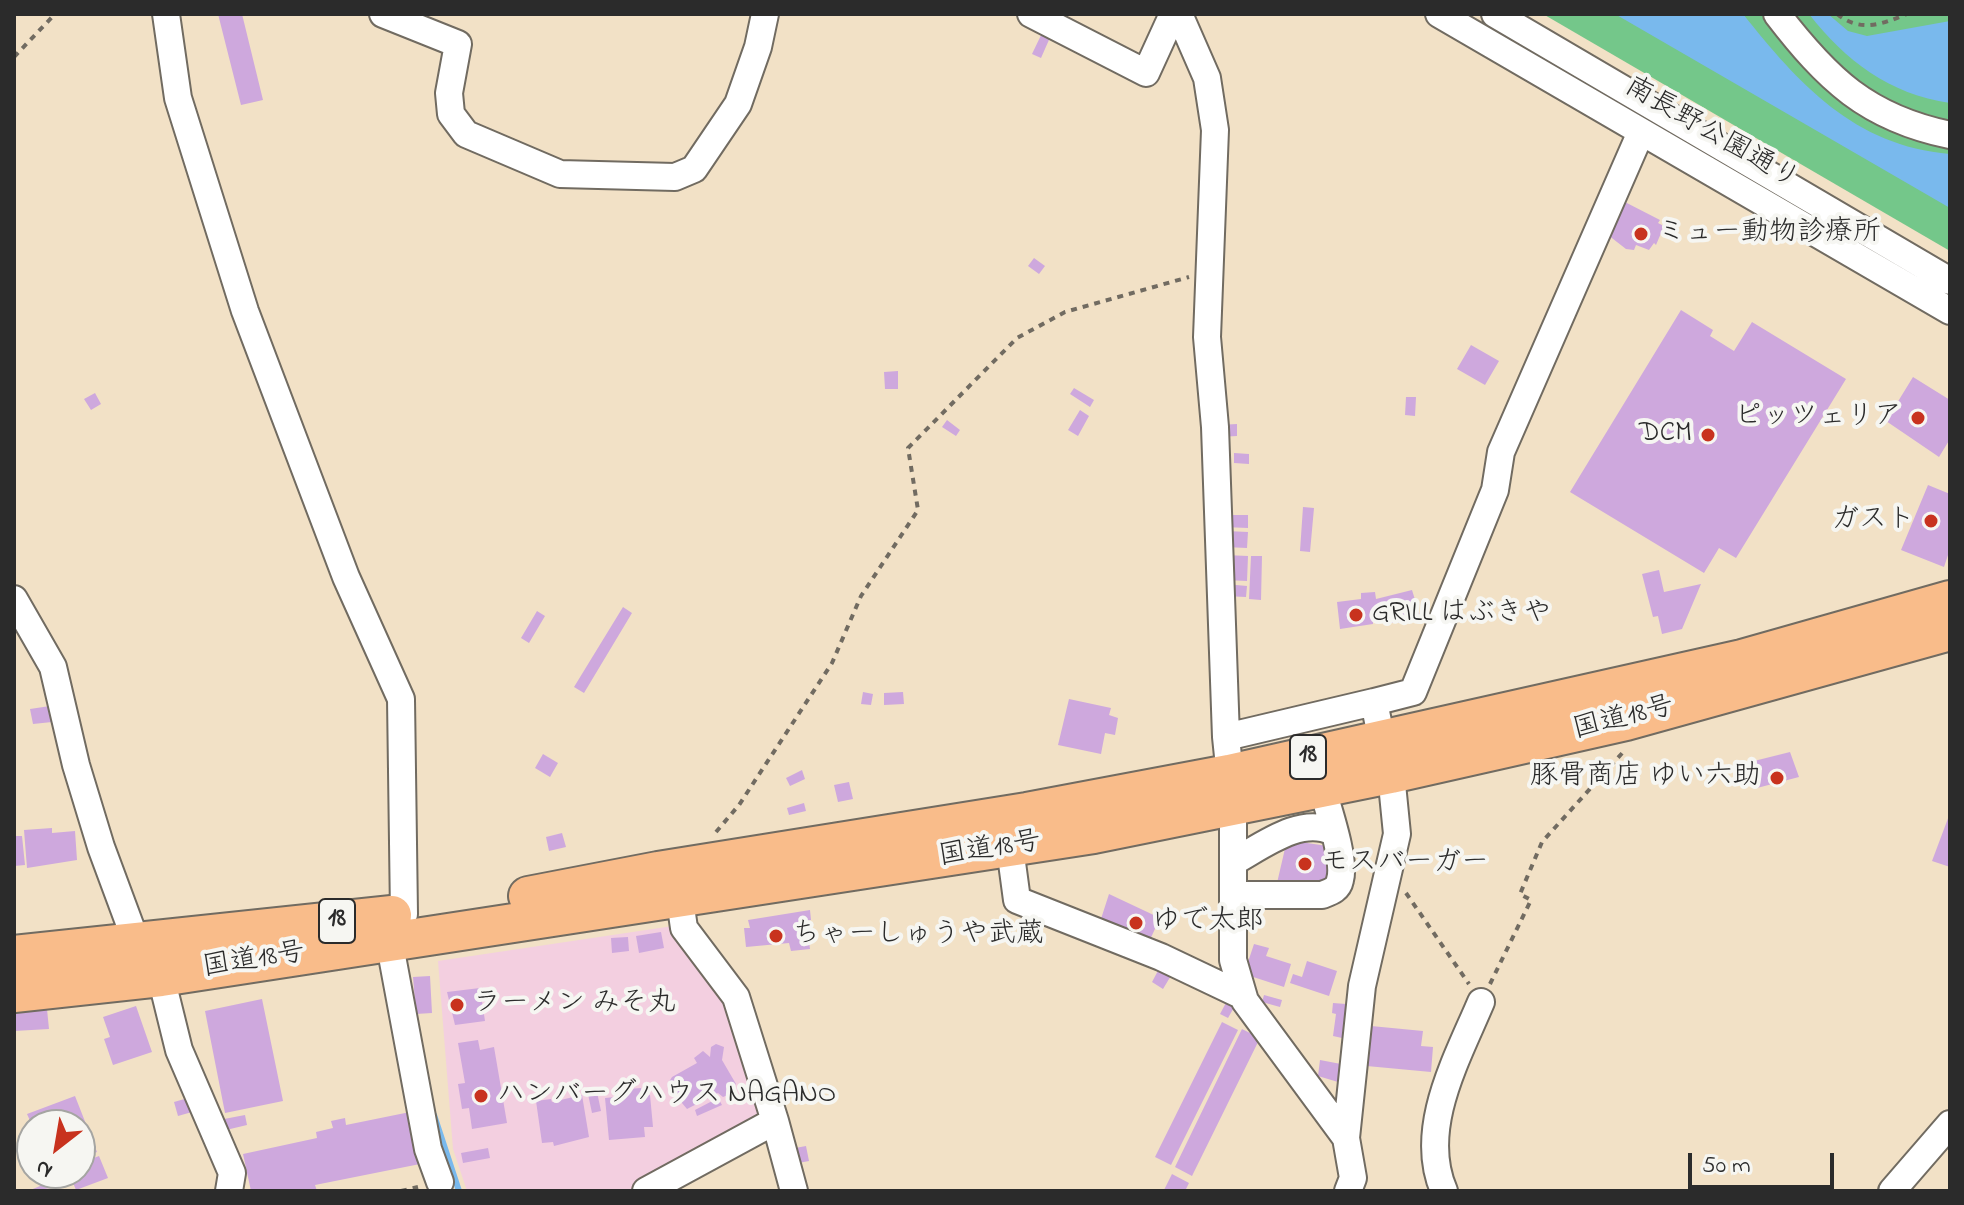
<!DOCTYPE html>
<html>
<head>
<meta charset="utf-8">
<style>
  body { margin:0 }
  #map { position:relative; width:1964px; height:1205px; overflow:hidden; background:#f2e1c6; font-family:"Indie Flower",sans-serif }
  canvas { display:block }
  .frame { position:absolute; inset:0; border:16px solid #2b2b2b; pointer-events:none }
  .north { position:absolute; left:16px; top:1109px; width:80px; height:80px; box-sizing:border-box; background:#f6f6f2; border:2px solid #a5a5a2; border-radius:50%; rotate:211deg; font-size:22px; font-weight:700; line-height:32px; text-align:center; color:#2b2b2b }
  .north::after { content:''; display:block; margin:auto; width:28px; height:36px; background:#c8321e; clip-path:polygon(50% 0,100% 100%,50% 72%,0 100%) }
  .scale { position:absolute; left:1688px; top:1153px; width:146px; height:36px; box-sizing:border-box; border:4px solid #2b2b2b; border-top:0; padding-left:10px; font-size:24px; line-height:28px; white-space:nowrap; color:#2b2b2b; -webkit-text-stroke:6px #f6f6f2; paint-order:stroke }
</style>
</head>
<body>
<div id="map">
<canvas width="1964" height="1205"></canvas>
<div class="frame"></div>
<div class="north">N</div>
<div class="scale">50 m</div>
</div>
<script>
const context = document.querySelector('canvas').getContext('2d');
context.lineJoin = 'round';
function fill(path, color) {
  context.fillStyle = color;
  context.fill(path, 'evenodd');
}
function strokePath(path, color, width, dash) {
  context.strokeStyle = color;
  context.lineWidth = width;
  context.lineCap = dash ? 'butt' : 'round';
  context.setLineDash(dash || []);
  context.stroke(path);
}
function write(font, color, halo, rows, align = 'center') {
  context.font = font + ' "Indie Flower","Klee One",sans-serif';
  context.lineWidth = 8;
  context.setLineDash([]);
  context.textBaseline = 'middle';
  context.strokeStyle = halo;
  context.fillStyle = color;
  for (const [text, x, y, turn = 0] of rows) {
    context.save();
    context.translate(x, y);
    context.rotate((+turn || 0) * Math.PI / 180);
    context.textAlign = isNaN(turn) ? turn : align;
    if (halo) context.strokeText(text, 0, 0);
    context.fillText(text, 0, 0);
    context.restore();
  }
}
fill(new Path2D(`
  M673,926L732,1005L766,1112L634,1191H467L453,1149L438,961Z`), '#f3cfe0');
fill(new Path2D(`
  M1543,14H1950V251Z`), '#74c78a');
fill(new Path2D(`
  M1615,14H1743C1798,83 1854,146 1950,154V208Z
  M1809,14H1828L1848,31L1867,36L1950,21V103C1889,94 1846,61 1809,14Z`), '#79b9ed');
strokePath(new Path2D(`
  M434,1115L459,1191`), '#79b9ed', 6);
fill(new Path2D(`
  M218,14H242L263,100L241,105Z
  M1044,29L1052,33L1041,58L1032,54Z
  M1621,200L1660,220L1658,223L1664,226L1656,245L1654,243L1649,250L1636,245L1634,250L1626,249L1608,235Z
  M1034,258L1045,266L1039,274L1028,266Z
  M1681,310L1713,330L1710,336L1734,351L1752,322L1846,379L1736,558L1719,548L1704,573L1570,492Z
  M1471,345L1499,361L1485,385L1457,369Z
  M898,371V389H885L884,372Z
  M1913,377L1950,400V439L1939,457L1886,421Z
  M1074,388L1094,400L1090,407L1070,394Z
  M95,393L101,404L91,410L84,399Z
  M1406,397H1416L1415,416L1405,415Z
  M1080,410L1089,416L1078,436L1068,430Z
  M947,420L960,430L956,436L942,427Z
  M1237,424V436L1219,437V425Z
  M1234,453L1249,454V464L1234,463Z
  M1928,485L1950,494V549L1944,567L1901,550Z
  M1303,507L1314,508L1310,552L1300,551Z
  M1224,515H1248V528L1224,527Z
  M1226,531L1248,532L1247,548L1225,547Z
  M1225,555L1248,556L1247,581L1225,580Z
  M1251,556H1262L1261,600L1249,599Z
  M1659,570L1664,592L1701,584L1682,629L1662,634L1658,616L1653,617L1642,574Z
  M1225,584L1247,586L1246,597L1224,596Z
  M1412,590L1420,616L1405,618L1406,623H1380L1379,620L1373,621V624L1340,629L1337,602L1361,599V593L1375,592L1376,599Z
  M623,607L632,613L584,693L574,687Z
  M537,611L545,616L529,643L521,638Z
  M863,692L873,694L871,705L861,704Z
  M903,692L904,704L884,705V693Z
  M1069,699L1111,708L1109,715L1118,718L1115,735L1105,733L1101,754L1058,745Z
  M50,706L52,722L33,724L30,709Z
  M1790,752L1799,777L1757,788L1750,762Z
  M543,754L558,763L550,777L535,768Z
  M802,770L805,779L790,786L786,778Z
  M849,782L853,799L838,802L834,785Z
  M804,803L806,811L789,815L787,808Z
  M1950,813V867L1932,861Z
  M52,828V833L75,831L77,860L27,868L24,830Z
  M562,833L566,847L549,851L546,837Z
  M14,836H22L25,865L14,866Z
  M1287,840L1334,847L1332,874L1327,873L1323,891L1277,883Z
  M1109,894L1160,918L1148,944L1100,922Z
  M810,910L811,920L806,921L810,949L791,951L789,943L746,947L744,928H750L748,920Z
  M661,932L664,948L639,953L636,936Z
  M628,937L629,951L612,953L611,938Z
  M1254,944L1269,948L1266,956L1291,964L1284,987L1244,974Z
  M1307,961L1337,971L1329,996L1290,983L1293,974L1302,977Z
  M1160,967L1172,974L1163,989L1152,982Z
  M430,976L432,1013L416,1014L413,977Z
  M480,988L485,1021L455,1025L447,992Z
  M1264,995L1282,1000L1280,1007L1262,1002Z
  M262,999L283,1101L225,1113L205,1011Z
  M1228,999L1236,1004L1228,1018L1220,1014Z
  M1333,1003L1346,1004L1342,1038L1333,1036L1336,1014L1332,1013Z
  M136,1006L152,1052L113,1065L104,1039L110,1037L103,1017Z
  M47,1009L49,1029L14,1031V1011Z
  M1222,1022L1238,1030L1171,1165L1155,1157Z
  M1371,1026L1423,1031L1421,1046L1433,1047L1431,1072L1356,1065L1365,1037H1370Z
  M1242,1029L1260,1038L1192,1176L1175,1167Z
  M478,1040L480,1050L494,1047L507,1123L472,1129L469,1108L462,1109L458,1084L465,1083L458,1043Z
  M716,1044L724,1047L722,1060L736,1084L726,1091L728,1095L723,1097L718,1093L687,1109L667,1085L672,1077L697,1063L694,1058L703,1051L710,1057L711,1047Z
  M1320,1060L1341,1064L1338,1082L1318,1076Z
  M641,1088L642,1096L650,1095L653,1127H644L645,1137L609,1140L605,1098L616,1097L615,1090Z
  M597,1092L601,1111L592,1113L588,1094Z
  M582,1095L589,1137L554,1146L553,1142L542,1143L536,1101L551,1099L552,1102Z
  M75,1096L97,1152L80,1158V1125H32L27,1114Z
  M188,1098L192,1112L178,1116L174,1102Z
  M718,1098L722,1105L697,1116L695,1110Z
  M410,1112L420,1164L315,1185L317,1191H251L243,1154L317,1138L316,1132L333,1128L331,1121L345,1118L346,1125Z
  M245,1115L247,1125L226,1130L224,1119Z
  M806,1146L809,1161L793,1164L790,1149Z
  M488,1148L490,1158L463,1163L461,1153Z
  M99,1156L108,1178L76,1190L69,1173H80L83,1162Z
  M1172,1174L1189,1183L1185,1191L1164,1190Z
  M57,1179L60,1187L28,1191Z`), '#cea8dd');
const minor = new Path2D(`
  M166,14L178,98L245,311L346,577L401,699L404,914
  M383,14L458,44L449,93L451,114L466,134L560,174L675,177L694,169L738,104L758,47L765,14
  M1031,14L1146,73L1173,14
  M1179,14L1207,78L1215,130L1207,337L1215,427L1226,737L1233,805V960L1245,1001L1346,1138L1353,1178L1348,1191
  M1439,14L1950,311
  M1495,14L1950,281
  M1777,14C1827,79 1867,118 1950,135
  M14,599L53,667L76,765L101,847L137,944
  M1226,737L1374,702
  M1382,741L1374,702L1413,692L1495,490L1501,452L1641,132
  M1010,848L1017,900L1161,957L1243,996
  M1233,862C1261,847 1301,815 1333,832
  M1233,895H1322C1330,892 1338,890 1340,880C1346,860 1328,809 1322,787
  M389,940L428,1149L440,1182
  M161,977L179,1050L232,1173L229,1191
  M775,1121L794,1191
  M1346,1138L1362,986L1397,834L1391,774
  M646,1191L775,1121L736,997L684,928L680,900
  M1444,1191C1417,1129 1457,1059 1481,1002
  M1892,1191L1950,1124`);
const highway = new Path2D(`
  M528,896L658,871L1027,812L1229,774L1742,659L1950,600
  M14,955L392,915
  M14,993L161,977L1094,834L1391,774L1626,721L1950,631`);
strokePath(minor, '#716b61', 30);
strokePath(highway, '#716b61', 42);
strokePath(new Path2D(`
  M1837,14C1861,33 1882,24 1907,14
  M14,57L55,14
  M716,832L739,805L832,663L861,596L918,510L908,448L1017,338L1065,312L1189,277
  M1406,893L1469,984
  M1490,984L1531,900L1520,894L1542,842L1625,750
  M401,1191L418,1187`), '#716b61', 4, [6, 6]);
strokePath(minor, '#fff', 26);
strokePath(highway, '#f9bc8a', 38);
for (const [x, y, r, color] of [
  [1641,234,8,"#c8321e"],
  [1918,418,8,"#c8321e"],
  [1708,435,8,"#c8321e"],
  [1931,521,8,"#c8321e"],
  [1356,615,8,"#c8321e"],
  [1777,778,8,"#c8321e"],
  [1305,864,8,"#c8321e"],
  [1136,923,8,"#c8321e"],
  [776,936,8,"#c8321e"],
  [457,1005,8,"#c8321e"],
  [481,1096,8,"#c8321e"]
]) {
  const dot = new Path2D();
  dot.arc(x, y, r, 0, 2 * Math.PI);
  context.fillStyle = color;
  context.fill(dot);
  strokePath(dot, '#f6f6f2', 3);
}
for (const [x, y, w] of [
  [1308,757,36],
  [337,921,36]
]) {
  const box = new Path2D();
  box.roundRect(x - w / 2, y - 22, w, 44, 6);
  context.fillStyle = '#f6f6f2';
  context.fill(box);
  strokePath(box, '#2b2b2b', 2);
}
write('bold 26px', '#2b2b2b', null, [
  ["18",1308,757],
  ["18",337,921]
]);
write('28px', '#2b2b2b', '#f6f6f2', [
  ["南長野公園通り",1711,135,30],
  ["国道18号",1624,720,-14],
  ["国道18号",990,851,-9],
  ["国道18号",254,962,-9]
]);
write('28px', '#2b2b2b', '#f6f6f2', [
  ["ミュー動物診療所",1657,234],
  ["ピッツェリア",1902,418,"right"],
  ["DCM",1692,435,"right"],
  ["ガスト",1915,521,"right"],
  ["GRILL はぶきや",1372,615],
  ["豚骨商店 ゆい六助",1761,778,"right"],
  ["モスバーガー",1321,864],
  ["ゆで太郎",1152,923],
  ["ちゃーしゅうや武蔵",792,936],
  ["ラーメン みそ丸",473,1005],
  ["ハンバーグハウス NAGANO",497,1096]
], 'left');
</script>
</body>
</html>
